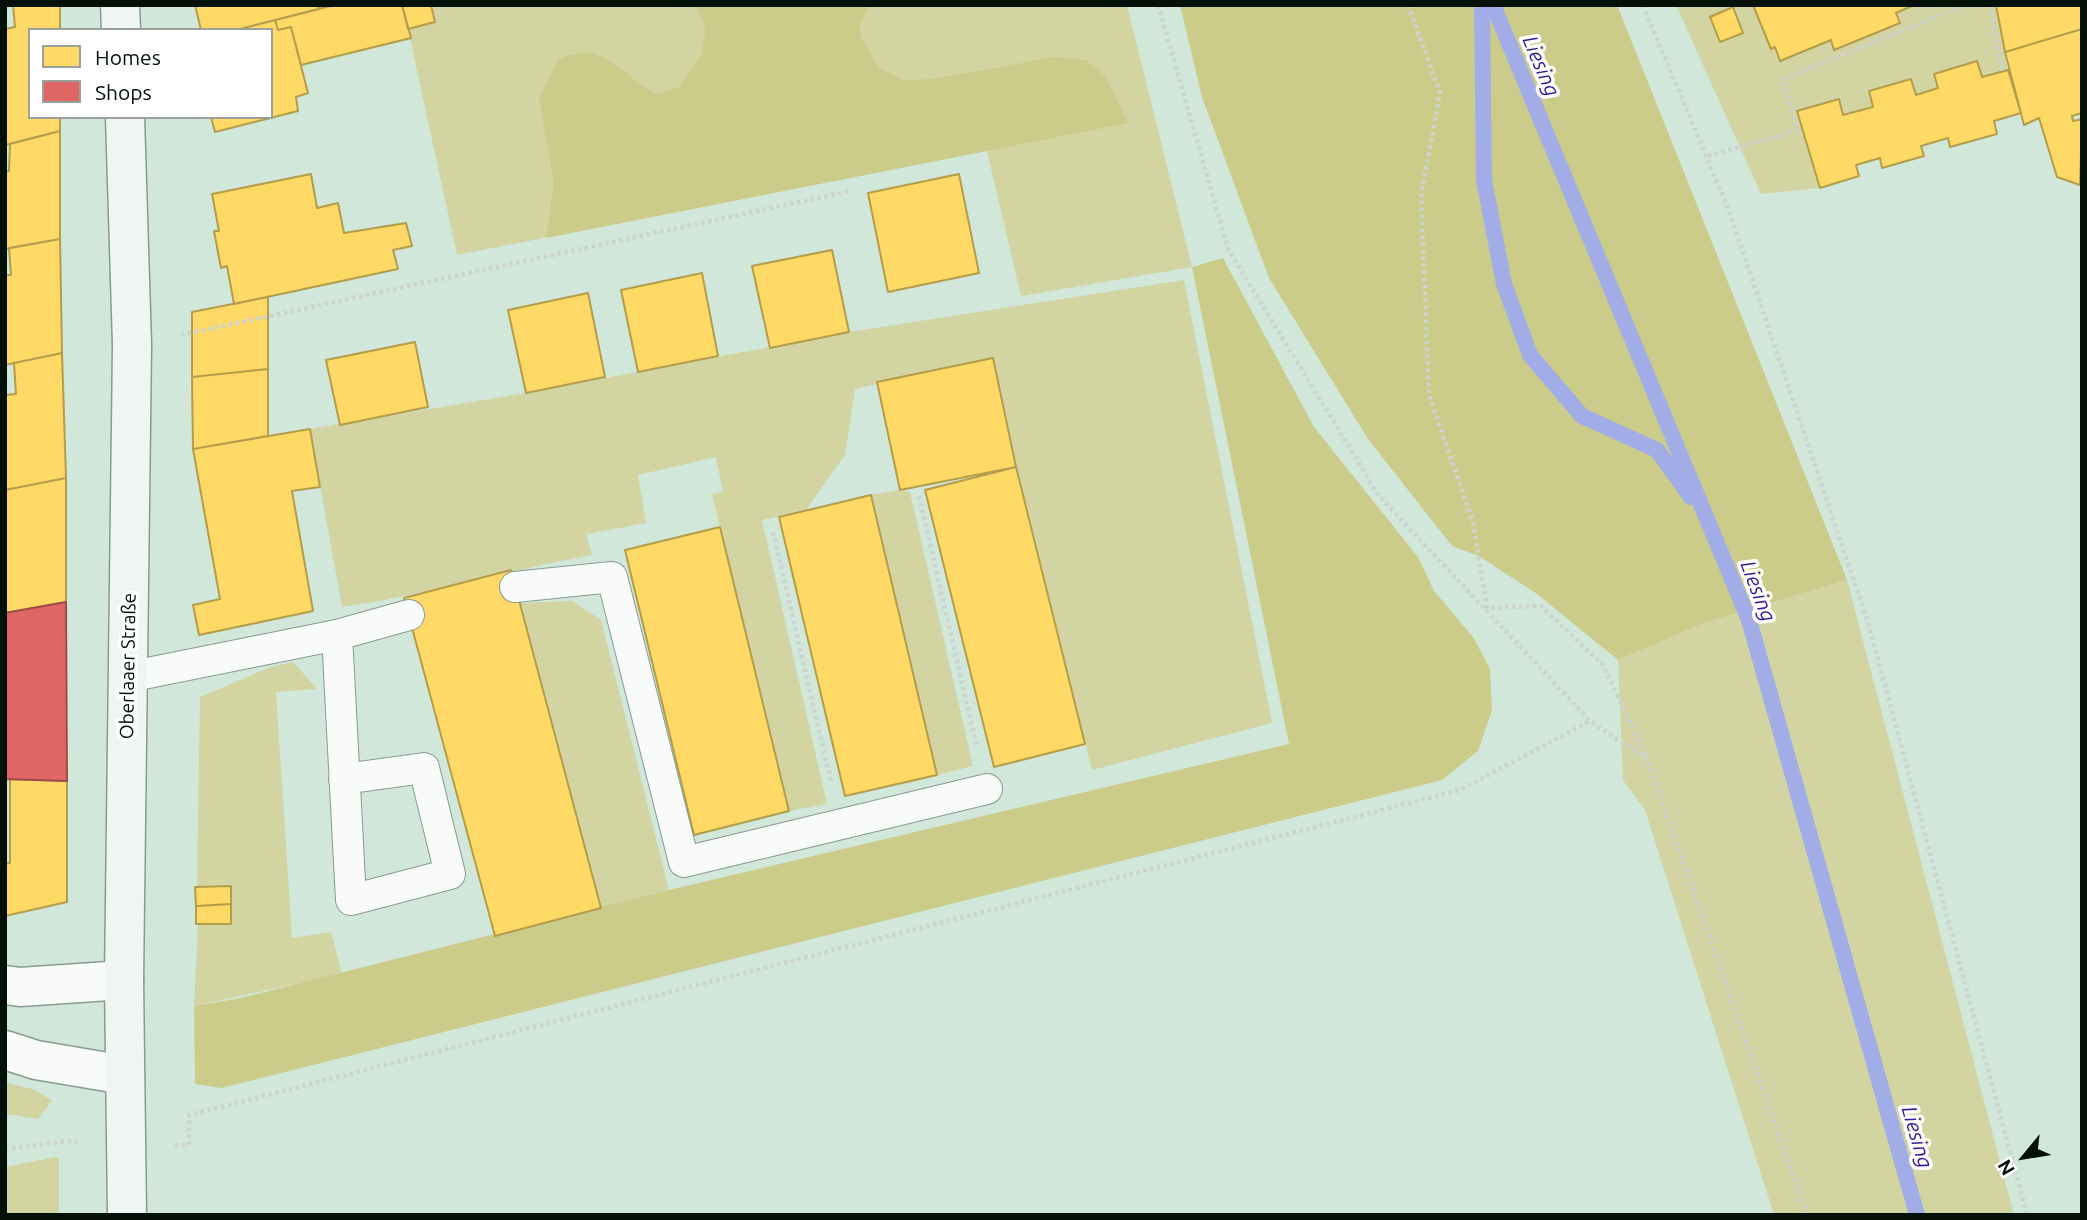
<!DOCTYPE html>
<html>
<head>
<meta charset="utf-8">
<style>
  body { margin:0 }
  #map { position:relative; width:2087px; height:1220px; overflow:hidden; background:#d0e7d9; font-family:Ubuntu,sans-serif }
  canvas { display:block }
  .frame { position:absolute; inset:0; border:7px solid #041109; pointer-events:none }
  .legend { position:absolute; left:28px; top:28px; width:245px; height:91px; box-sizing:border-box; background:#fff; border:2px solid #9ba09d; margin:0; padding:9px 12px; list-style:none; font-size:21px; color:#041109 }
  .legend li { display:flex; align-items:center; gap:14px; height:35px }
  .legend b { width:35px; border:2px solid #9ba09d }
  .north { position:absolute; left:1989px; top:1122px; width:70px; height:70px; -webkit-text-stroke:5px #fff; paint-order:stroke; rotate:240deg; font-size:19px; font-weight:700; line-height:28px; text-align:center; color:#041109 }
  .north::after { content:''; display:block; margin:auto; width:24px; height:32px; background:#041109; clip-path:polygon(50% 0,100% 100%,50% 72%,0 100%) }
</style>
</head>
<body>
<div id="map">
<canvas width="2087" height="1220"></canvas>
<div class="frame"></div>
<ul class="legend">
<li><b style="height:19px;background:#ffd966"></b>Homes</li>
<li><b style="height:19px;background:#e06666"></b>Shops</li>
</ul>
<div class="north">N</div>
</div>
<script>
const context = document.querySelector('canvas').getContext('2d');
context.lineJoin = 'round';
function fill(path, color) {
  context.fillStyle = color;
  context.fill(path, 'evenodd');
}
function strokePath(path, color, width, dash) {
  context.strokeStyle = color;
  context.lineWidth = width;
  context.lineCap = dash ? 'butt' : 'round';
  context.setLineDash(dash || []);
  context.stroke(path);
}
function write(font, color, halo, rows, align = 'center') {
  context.font = font + ' Ubuntu,sans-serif';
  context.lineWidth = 7;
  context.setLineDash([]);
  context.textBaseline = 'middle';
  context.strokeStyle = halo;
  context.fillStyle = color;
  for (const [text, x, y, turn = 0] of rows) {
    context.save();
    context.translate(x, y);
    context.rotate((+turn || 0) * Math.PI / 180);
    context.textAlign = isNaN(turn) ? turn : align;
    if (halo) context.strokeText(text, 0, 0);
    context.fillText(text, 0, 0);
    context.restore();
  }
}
fill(new Path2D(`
  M431,5H1127L1192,267L1021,296L987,151L457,255L408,29Z
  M1676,5H1996L2008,70L1843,115L1798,111L1820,188L1761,194Z
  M1184,280L1272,723L1092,770L1016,467L993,358L855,389L845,455L805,511L762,520L827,804L789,811L712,494L723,492L716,457L638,475L646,523L586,534L592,555C508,570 426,595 342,607L310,429L526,393L849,332Z
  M900,490L910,492L973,766L937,775L871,495Z
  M1847,580L2014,1215H1774L1645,810L1623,780L1618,660L1704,623Z
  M572,601L601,620L669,890L601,908L519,603Z
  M293,662L317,689L276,692L292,938L331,932L342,974L194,1006L198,924H231V886L197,887L200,697L271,667Z
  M5,1082L35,1090L52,1101L38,1119L6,1114Z
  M55,1157L59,1158V1215H5V1167Z`), '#d2d4a2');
fill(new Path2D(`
  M696,5H870L860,24V36L879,68L903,80L934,79L1055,57L1086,60L1105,76L1128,123L546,238L554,183L539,99L558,59C607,39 616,73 657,94L679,87L701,55L706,28Z
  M1180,5H1617L1847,580L1704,623L1618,660L1537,594L1479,556L1452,546L1368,439L1269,278L1202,97Z
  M1223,258L1314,427L1418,557L1434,591L1473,637L1490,669L1492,710L1478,751L1442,780L222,1088L195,1084L194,1006L241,998L669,890L1289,744L1192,267Z`), '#cccc8a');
const homes = new Path2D(`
  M13,5H60V30H30V117H60V131L5,145V29L15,27Z
  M195,5H318L319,9L236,30H201Z
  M334,5H402L411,38L301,65L291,27L278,30L275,20Z
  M402,5H431L435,22L408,29Z
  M1753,5H1914L1896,13L1900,23L1834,50L1831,40L1780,61L1775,47L1771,49Z
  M1996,5H2082V29L2005,52Z
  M1733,7L1743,33L1720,42L1710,17Z
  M275,20L278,30L291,27L308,93L296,97L298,111L215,132L211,117H271V30H236Z
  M2082,29V113L2072,116L2073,121L2082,119L2080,185L2057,177L2039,118L2024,125L2005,52Z
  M1977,61L1982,77L2008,70L2021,113L1994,121L1997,134L1950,147L1948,138L1921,146L1924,156L1882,168L1880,158L1856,165L1859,176L1820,188L1797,111L1839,99L1843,115L1873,107L1869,91L1911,79L1916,95L1938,88L1934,74Z
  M60,131V239L5,249V172L9,171L10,144Z
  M311,174L317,208L338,203L344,233L406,223L412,246L393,250L398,269L234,304L227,266L221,268L214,231H219L212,194Z
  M959,174L979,273L888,292L868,193Z
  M60,239L62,353L5,365V275H11L9,248Z
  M832,250L849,332L770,348L752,266Z
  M702,273L718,356L638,372L621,290Z
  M588,293L605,377L526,393L508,310Z
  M268,297V369L192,377V312Z
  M415,342L428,407L340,425L326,360Z
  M62,353L66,478L5,490V395L16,394L14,363Z
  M993,358L1016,467L900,490L877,382Z
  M268,369V436L193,449L192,377Z
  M310,429L320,487L292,491L313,611L199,635L193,605L220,599L193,449Z
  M1016,467L1085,744L994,767L925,490Z
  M66,478V602L5,613V490Z
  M871,495L937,775L845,796L779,517Z
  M720,527L789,811L694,835L625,550Z
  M511,570L601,908L495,936L404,598Z
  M10,779L67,781V902L5,916V864L10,863Z
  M231,886V904L196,906L195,887Z
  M231,904V924H196V906Z`);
fill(homes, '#ffd966');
strokePath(homes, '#b49d4a', 2);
const shops = new Path2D(`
  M66,602L67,781L5,779V613Z`);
fill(shops, '#e06666');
strokePath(shops, '#9e4c4a', 2);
strokePath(new Path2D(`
  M1482,5L1484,180L1504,284L1530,355L1582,416L1657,450L1691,497
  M1493,5L1749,620L1917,1215`), '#a2ade7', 16);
const service = new Path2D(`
  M515,587L612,577L684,862L987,789
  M337,635L351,900L450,874L424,768L344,779
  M128,677L337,635L409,615`);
const minor = new Path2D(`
  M5,985L20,987L124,980
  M5,1050L36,1060L125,1075`);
const secondary = new Path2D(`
  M120,5L121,30
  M125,117L132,345L124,980L127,1215`);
strokePath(service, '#889b90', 32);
strokePath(minor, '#889b90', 41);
strokePath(secondary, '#889b90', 41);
strokePath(new Path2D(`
  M1158,5L1228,249L1379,496L1590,721L1647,759L1807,1215
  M1408,5L1440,93L1421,196L1429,395L1473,522L1487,608L1541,606L1603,665L1646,757
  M1643,5L1729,211L1868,622L2027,1215
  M1990,5L2002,71
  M1708,156L1798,130L1783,79L1966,5
  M181,335L850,191
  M919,496L977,748
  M773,532L831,782
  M175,1145H189V1115L1460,790L1590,721
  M5,1149L66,1141L79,1142`), '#cdd4d0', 4.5, [3.5, 3.5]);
strokePath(service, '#f8fbf9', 30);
strokePath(minor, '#f8fbf9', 38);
strokePath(secondary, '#eff5f3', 38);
write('19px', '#041109', '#fff', [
  ["Oberlaaer Straße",128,666,-89]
]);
write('italic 21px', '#331a9d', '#fff', [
  ["Liesing",1541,66,67],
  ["Liesing",1758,591,69],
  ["Liesing",1917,1137,74]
]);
</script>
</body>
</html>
